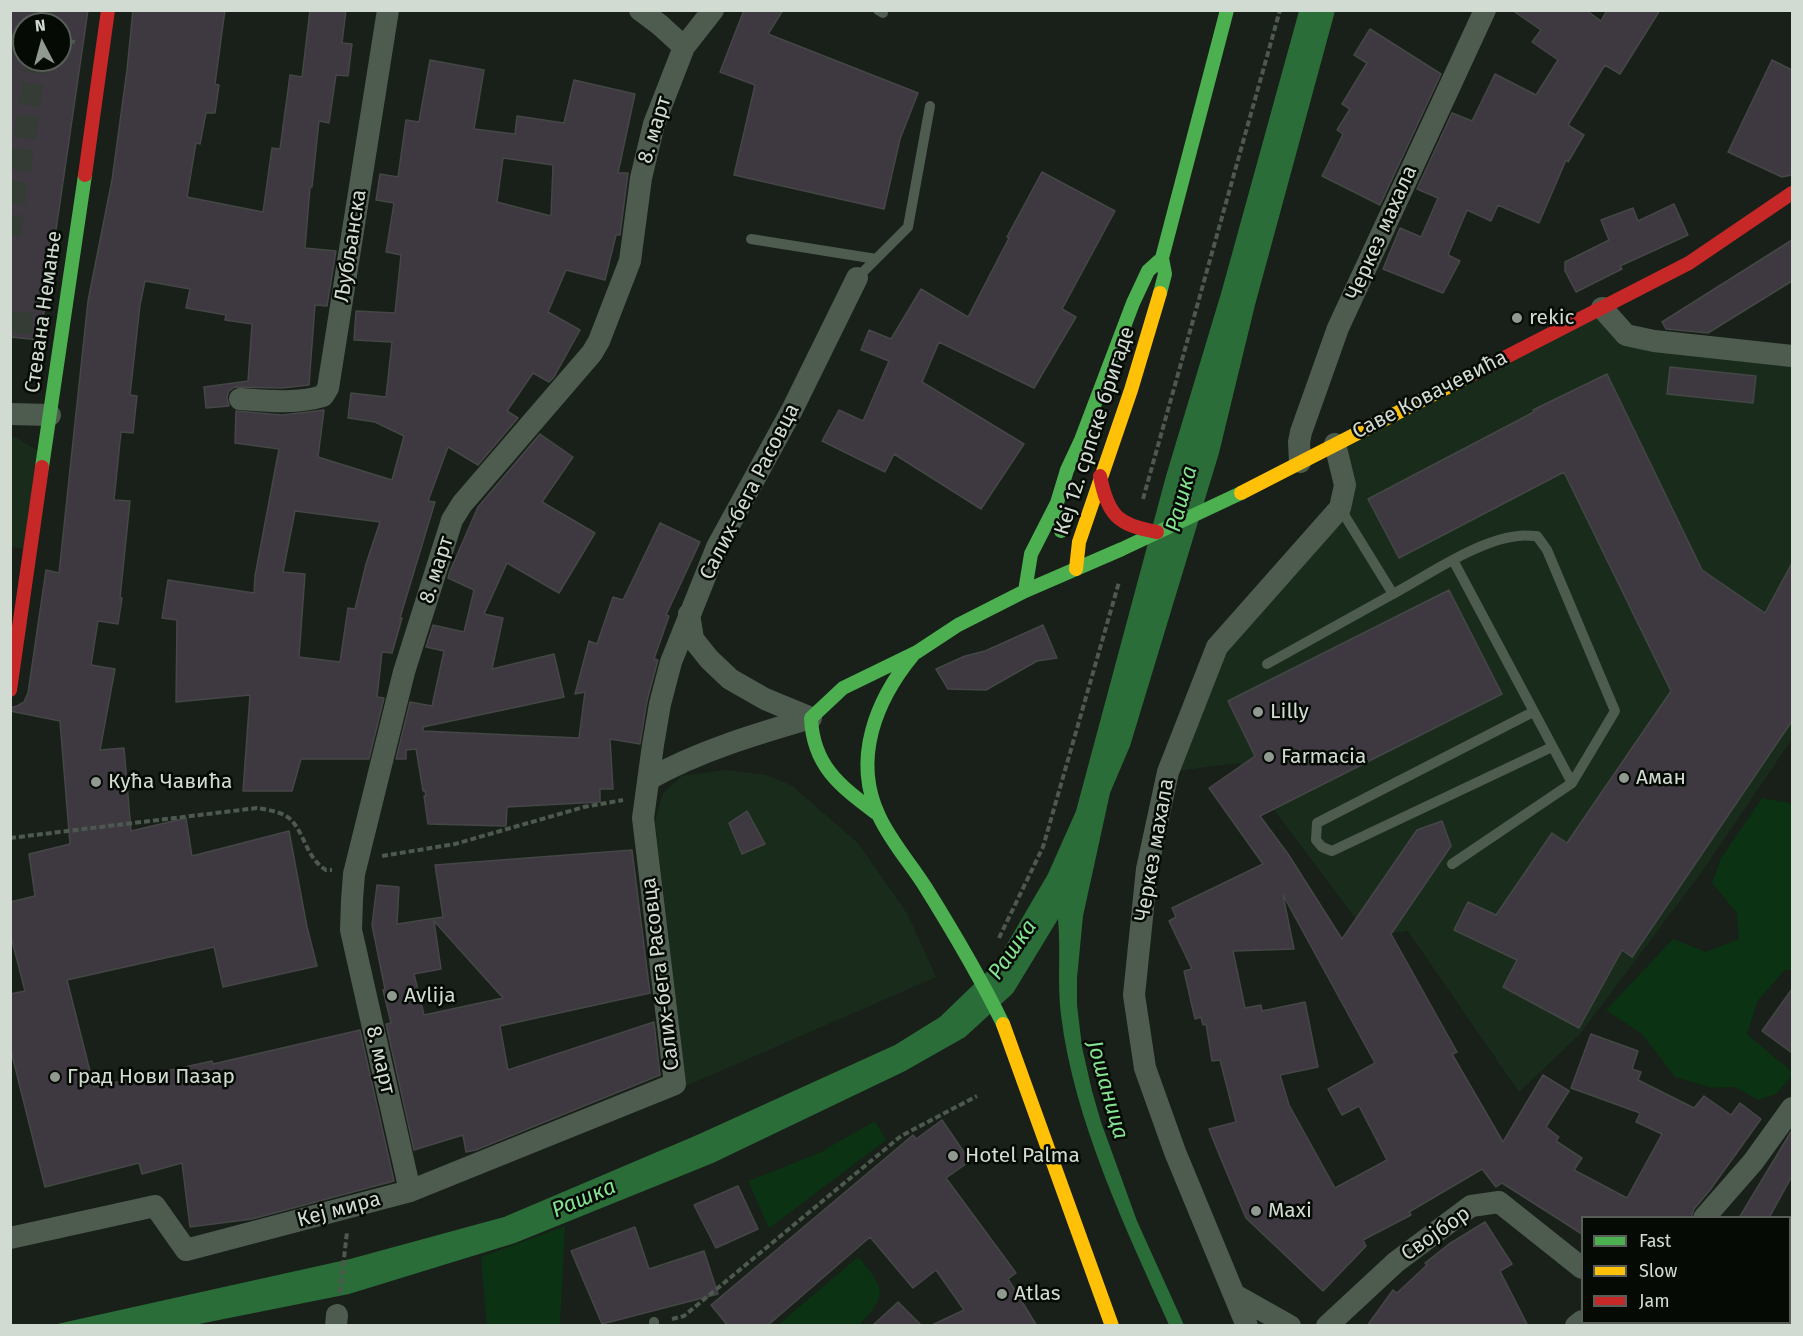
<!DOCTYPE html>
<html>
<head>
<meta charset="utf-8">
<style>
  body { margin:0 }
  #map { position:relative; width:1803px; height:1336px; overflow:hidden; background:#182019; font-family:"Fira Sans",sans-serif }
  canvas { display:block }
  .frame { position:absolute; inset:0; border:12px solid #d2dbd2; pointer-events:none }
  .legend { position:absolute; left:1581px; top:1216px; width:210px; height:108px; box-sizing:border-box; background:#050a05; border:2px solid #575e57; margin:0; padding:8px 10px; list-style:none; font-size:18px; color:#d2dbd2 }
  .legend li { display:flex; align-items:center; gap:12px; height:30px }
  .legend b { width:30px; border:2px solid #575e57 }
  .north { position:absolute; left:12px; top:12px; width:60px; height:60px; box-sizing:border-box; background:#050a05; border:2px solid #575e57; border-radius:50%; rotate:354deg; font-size:16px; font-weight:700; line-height:24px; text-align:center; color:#d2dbd2 }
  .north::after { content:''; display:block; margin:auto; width:21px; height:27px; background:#919a91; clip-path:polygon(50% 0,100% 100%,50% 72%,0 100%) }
</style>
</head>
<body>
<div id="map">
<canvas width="1803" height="1336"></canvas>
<div class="frame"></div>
<ul class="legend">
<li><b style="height:8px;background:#4caf50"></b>Fast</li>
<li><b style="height:8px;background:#ffc107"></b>Slow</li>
<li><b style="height:8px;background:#c62828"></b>Jam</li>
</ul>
<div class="north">N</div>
</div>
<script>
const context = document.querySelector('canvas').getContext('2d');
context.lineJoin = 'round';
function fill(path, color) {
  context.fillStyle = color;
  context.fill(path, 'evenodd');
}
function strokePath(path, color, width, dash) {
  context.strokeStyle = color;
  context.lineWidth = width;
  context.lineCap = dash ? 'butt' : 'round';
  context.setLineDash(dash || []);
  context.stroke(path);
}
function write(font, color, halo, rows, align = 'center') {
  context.font = font + ' "Fira Sans",sans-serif';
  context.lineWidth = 5;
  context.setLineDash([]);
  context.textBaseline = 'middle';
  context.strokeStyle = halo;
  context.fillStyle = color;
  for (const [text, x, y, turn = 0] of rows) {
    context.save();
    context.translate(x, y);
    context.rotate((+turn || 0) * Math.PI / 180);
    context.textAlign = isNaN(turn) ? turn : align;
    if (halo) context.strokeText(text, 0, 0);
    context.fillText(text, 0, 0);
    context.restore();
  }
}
fill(new Path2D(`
  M1602,308L1626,335L1792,356V739L1701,873L1580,1034L1519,1092L1408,931L1369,936L1239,763L1168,772L1217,647L1340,508L1335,444Z
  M10,436L16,437L41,453L25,549L11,547Z
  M726,770L766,775L791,785L858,843L908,915L936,977L686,1086L655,821L663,793L682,776Z`), '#192c1c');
fill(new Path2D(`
  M1762,798L1790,803L1792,807V970H1785L1758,1000L1747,1034L1792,1072V1076L1776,1094L1758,1100L1735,1087L1712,1088L1675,1077L1642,1034L1606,1010L1673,939L1706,952L1739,939L1737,913L1712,883L1720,860Z
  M875,1121L886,1140L769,1228L748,1181L819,1153Z
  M565,1226L560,1325H487L481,1257Z
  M858,1257C886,1289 888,1295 859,1325H778Z`), '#0a3213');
fill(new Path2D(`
  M1299,11H1335L1255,305L1219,453L1130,746L1110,793L1083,916L1077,978V1005L1082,1047L1092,1091L1101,1122L1137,1221L1184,1325H1169C1126,1229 1074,1121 1061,1015C1057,983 1061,950 1058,919L1013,993L965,1037L905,1071L713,1163L515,1243L349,1294L194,1325L48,1326L350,1259L504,1217L697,1135L895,1045L940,1017L996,963L1048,874L1076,811L1166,476L1222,290Z`), '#2b6d38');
const building = new Path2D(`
  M10,10H88L40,340L10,337ZM24,24H60V60H24Z
  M133,10H225L215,84L219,85L215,113H206L200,144L196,143L187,197L263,212L272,148L280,149L290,75L302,77L310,10H346L342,43L352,44L348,76L336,75L329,123L319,121L312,187H310L305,248L336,251L327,306L315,305L309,385L282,388L235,387L229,391L227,397L229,406L206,408L204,387L248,381L252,324L225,320L226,315L186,308L190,289L145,281L140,305L130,395L137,396L133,433L121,432L114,500L130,501L120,598H122L118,624L98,621L91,665L115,669L100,750L124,748L131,831L186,818L192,856L289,831L307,927L317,966L223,987L214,947L67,980L94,1087L212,1061L213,1064L360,1030L394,1181L252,1219L190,1227L182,1163L142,1174L139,1163L45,1187L10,1047V994L25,991L10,933V902L35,896L29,854L70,844L60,721L10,711V708L17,706L24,702L28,693L46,570L59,573L88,301L112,180L127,70Z
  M744,10H783L768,34L918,93L900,139L884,209L734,175L755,85L720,72Z
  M1512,10H1586L1601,21L1607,10H1660L1620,74L1605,65L1568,125L1584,135L1568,162L1566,160L1539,223L1498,205L1491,221L1467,210L1448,255L1460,261L1443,293L1383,269L1400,228L1421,237L1438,198L1417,189L1452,113L1472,121L1495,74L1536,95L1558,60L1532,42L1541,30Z
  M1370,29L1441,74L1380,205L1322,176L1343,134L1337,130L1350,109L1342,104L1367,63L1354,55Z
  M430,60L484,70L474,129L515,134L517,116L564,123L574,80L635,94L618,173H628L620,235H616L605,280L566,270L548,312L580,330L554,377L549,382L533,373L507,411L518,418L478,465L448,447L428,501L435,502L400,618H402L392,653L382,652L377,697L384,698L369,759H301L292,791H243L250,695L176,702L177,620L162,618L168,580L254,593L255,576L279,449L235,443L236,411L282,415L324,410L318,457L392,480L404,436L375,422L348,418L351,393L386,397L392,342L354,340L356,311L395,313L401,255L386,252L394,203L376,200L380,174L398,177L406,120L419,122ZM503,158L553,165L551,216L497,202ZM295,511L380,522L366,564L355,609L348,608L340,662L299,657L305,574L283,572Z
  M1772,60L1792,70V175L1782,177L1728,152Z
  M1042,172L1115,211L1062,309L1076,317L1034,388L939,342L922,382L1024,444L981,509L894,454L885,472L822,441L839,410L863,421L889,361L861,350L869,330L891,339L921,289L968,317L1009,238L1007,237Z
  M1674,204L1688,235L1620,266L1622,269L1576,292L1565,271V262L1609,240L1601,220L1633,208L1638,221Z
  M1792,240V281L1708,333L1666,329L1662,322Z
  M1670,367L1756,376L1753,403L1667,394Z
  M1607,374L1702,570L1765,613L1792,563V721L1632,957L1622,950L1579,1028L1503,987L1517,960L1454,930L1468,902L1496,915L1552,833L1567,843L1671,691L1564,472L1399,558L1368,499L1534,412L1533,410Z
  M540,434L573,457L542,502L595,533L559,593L507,563L484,614L503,618L492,669L554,654L564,697L423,727V731L579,738L585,692L575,694L589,641L597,644L613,597L623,600L660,523L700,542L666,615L669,616L654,659L658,660L647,701L640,744L610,739L613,789H600V802L507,807L506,826L428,824L424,796H426L425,791H423L416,749L406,750V759H396L410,702L432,706L444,651L426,647L433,625L464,632L474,590L448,578L450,571L478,507Z
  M1449,590L1502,694L1260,816L1288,854L1342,939L1417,830L1442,821L1451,846L1391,934L1457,1052L1452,1054L1503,1142L1543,1075L1569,1091L1546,1127L1559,1137L1556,1141L1582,1158L1574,1170L1627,1198L1662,1134L1636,1122L1640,1113L1571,1088L1591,1034L1638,1051L1632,1069L1641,1072L1638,1080L1694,1108L1704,1096L1731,1115L1740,1103L1761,1119L1710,1190L1694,1209L1691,1218H1582V1234L1502,1183L1496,1187L1482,1169L1409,1212L1411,1215L1363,1240L1366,1246L1323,1291L1246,1218L1221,1159L1209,1129L1236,1122L1220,1060L1212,1061L1206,1024L1203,1025L1201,1017L1195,1019L1184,971L1192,969L1169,921L1176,917L1172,908L1263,864L1209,788L1255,756L1228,701ZM1283,895L1375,1063L1328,1089L1342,1115L1359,1106L1387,1160L1335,1188L1289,1105L1280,1075L1318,1067L1305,1002L1262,1011L1261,1005L1245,1008L1233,951L1294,949Z
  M1043,625L1057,658L1037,661L986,690L948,689L936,669L965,656L985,651Z
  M747,811L765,844L742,854L729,823Z
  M632,850L650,993L500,1026L508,1070L654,1022L660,1075L476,1150L466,1152L463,1135L414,1150L386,1024L391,1023L383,990L385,989L372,925L377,885L399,887L397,924L443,917L435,865ZM434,921L503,998L424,1015L414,974L441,969Z
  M1792,989V1053L1762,1031Z
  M942,1120L970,1161L946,1178L1016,1273L1008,1279L1037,1326H930L964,1310L936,1270L913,1288L870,1237L767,1326H728L711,1305L913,1135L916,1139Z
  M1792,1130V1176L1769,1218H1739Z
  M738,1186L758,1229L716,1248L694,1205Z
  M1485,1222L1512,1264L1500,1271L1528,1326H1367L1393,1290L1397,1293L1427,1265L1425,1263L1449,1244Z
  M635,1227L649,1269L704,1251L718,1294L602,1324L571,1251Z
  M898,1302L922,1326H872Z`);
fill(building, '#3e3940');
strokePath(building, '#454646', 1.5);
strokePath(new Path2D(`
  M10,236L36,60
  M10,322L43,324`), '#343c35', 22, [22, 11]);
strokePath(new Path2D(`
  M10,36L24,37
  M60,40L75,42
  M1143,499L1280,10
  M10,838L257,808C269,810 285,812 293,822C306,838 307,858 326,870H332
  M382,856L455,844L584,807L623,800
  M999,938L1043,847L1119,582
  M340,1293L347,1232
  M672,1319L684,1316L901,1136L977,1096`), '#4d584f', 4, [6, 3]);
strokePath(new Path2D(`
  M878,10L883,13
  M751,239L876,259
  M857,278L908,227L930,106
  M1340,508L1393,594C1428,575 1478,540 1518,536C1524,535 1530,536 1537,536L1547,550L1615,711L1572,783L1453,560
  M1267,664L1393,594
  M1533,712L1317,823L1316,840L1322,847L1332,851L1552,747
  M1452,864L1572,783
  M654,1322V1326`), '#4e5c50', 10);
strokePath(new Path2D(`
  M640,10L660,25L684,47
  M1602,308L1626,335L1654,341L1792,356
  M240,399C268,401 296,404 323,396L328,388L388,10
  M10,414L50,415
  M1300,462L1299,442L1301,432L1338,328L1485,10
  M689,614L693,639L709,659L730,679L765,699L811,718
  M649,779C699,751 756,734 811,718
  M410,1191L351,930L352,900L354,874L404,672L452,520L462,504L592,353L599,341L630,261L641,178L654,124L684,47L713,10
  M1704,1218L1753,1162L1792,1108
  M10,1238L155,1206L186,1250L410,1191L675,1084L643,818L653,745L660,704L671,662L717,547L792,410L857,278
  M1235,1295L1290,1326
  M336,1326L337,1315
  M1247,1326L1175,1152L1145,1068L1134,995L1147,869L1168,772L1217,647L1340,508L1345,485L1335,444
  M1327,1326L1396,1262L1471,1206L1499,1202L1582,1268
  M1576,1326L1582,1321`), '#4e5c50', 22);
strokePath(new Path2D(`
  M1160,293L1165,274L1162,258L1227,10
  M42,467L85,175
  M1061,531L1057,503L1067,470L1081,440L1133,303L1148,271L1159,261
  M1025,591L1031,554L1057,503
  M913,655C876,700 852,759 879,816C891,842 911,864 926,888C954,933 980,977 1003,1024
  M876,813C840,786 813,766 811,718L843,688L917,652L958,625L1025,591L1122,549L1241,493`), '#4caf50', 14);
strokePath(new Path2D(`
  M1241,493L1469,376
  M1076,569L1079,542L1131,390L1160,293
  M1003,1024L1112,1326`), '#ffc107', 14);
strokePath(new Path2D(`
  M85,175L108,10
  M1469,376L1689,263L1792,193
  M1100,476C1108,515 1117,525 1157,532
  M10,690L42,467`), '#c62828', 14);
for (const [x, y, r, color] of [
  [1517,318,6,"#919a91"],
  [1258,712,6,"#919a91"],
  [1269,757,6,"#919a91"],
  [1624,778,6,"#919a91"],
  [96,782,6,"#919a91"],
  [392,996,6,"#919a91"],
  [55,1077,6,"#919a91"],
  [953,1156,6,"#919a91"],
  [1256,1211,6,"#919a91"],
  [1002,1294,6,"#919a91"]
]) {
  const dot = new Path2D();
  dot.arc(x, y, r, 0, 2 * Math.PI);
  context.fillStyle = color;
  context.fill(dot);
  strokePath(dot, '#050a05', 2);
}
write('21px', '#d2dbd2', '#050a05', [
  ["8. март",655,130,-73],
  ["Черкез махала",1382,233,-66],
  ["Љубљанска",351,246,-81],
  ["Стевана Немање",44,312,-82],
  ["Саве Ковачевића",1430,395,-27],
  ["Кеј 12. српске бригаде",1095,431,-72],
  ["Салих-бега Расовца",750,492,-63],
  ["8. март",437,570,-72],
  ["Черкез махала",1155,850,-80],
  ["Салих-бега Расовца",661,974,-97],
  ["8. март",380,1060,77],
  ["Кеј мира",339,1210,-15],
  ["Својбор",1436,1234,-35]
]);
write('21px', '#d2dbd2', '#050a05', [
  ["rekic",1529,318],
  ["Lilly",1270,712],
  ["Farmacia",1281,757],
  ["Аман",1636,778],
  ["Кућа Чавића",108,782],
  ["Avlija",404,996],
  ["Град Нови Пазар",67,1077],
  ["Hotel Palma",965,1156],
  ["Maxi",1268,1211],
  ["Atlas",1014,1294]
], 'left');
write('italic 22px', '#84e291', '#050a05', [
  ["Рашка",1182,499,-75],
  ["Рашка",1013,950,-55],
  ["Јошаница",1107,1090,74],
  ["Рашка",584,1199,-23]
]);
</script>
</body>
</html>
